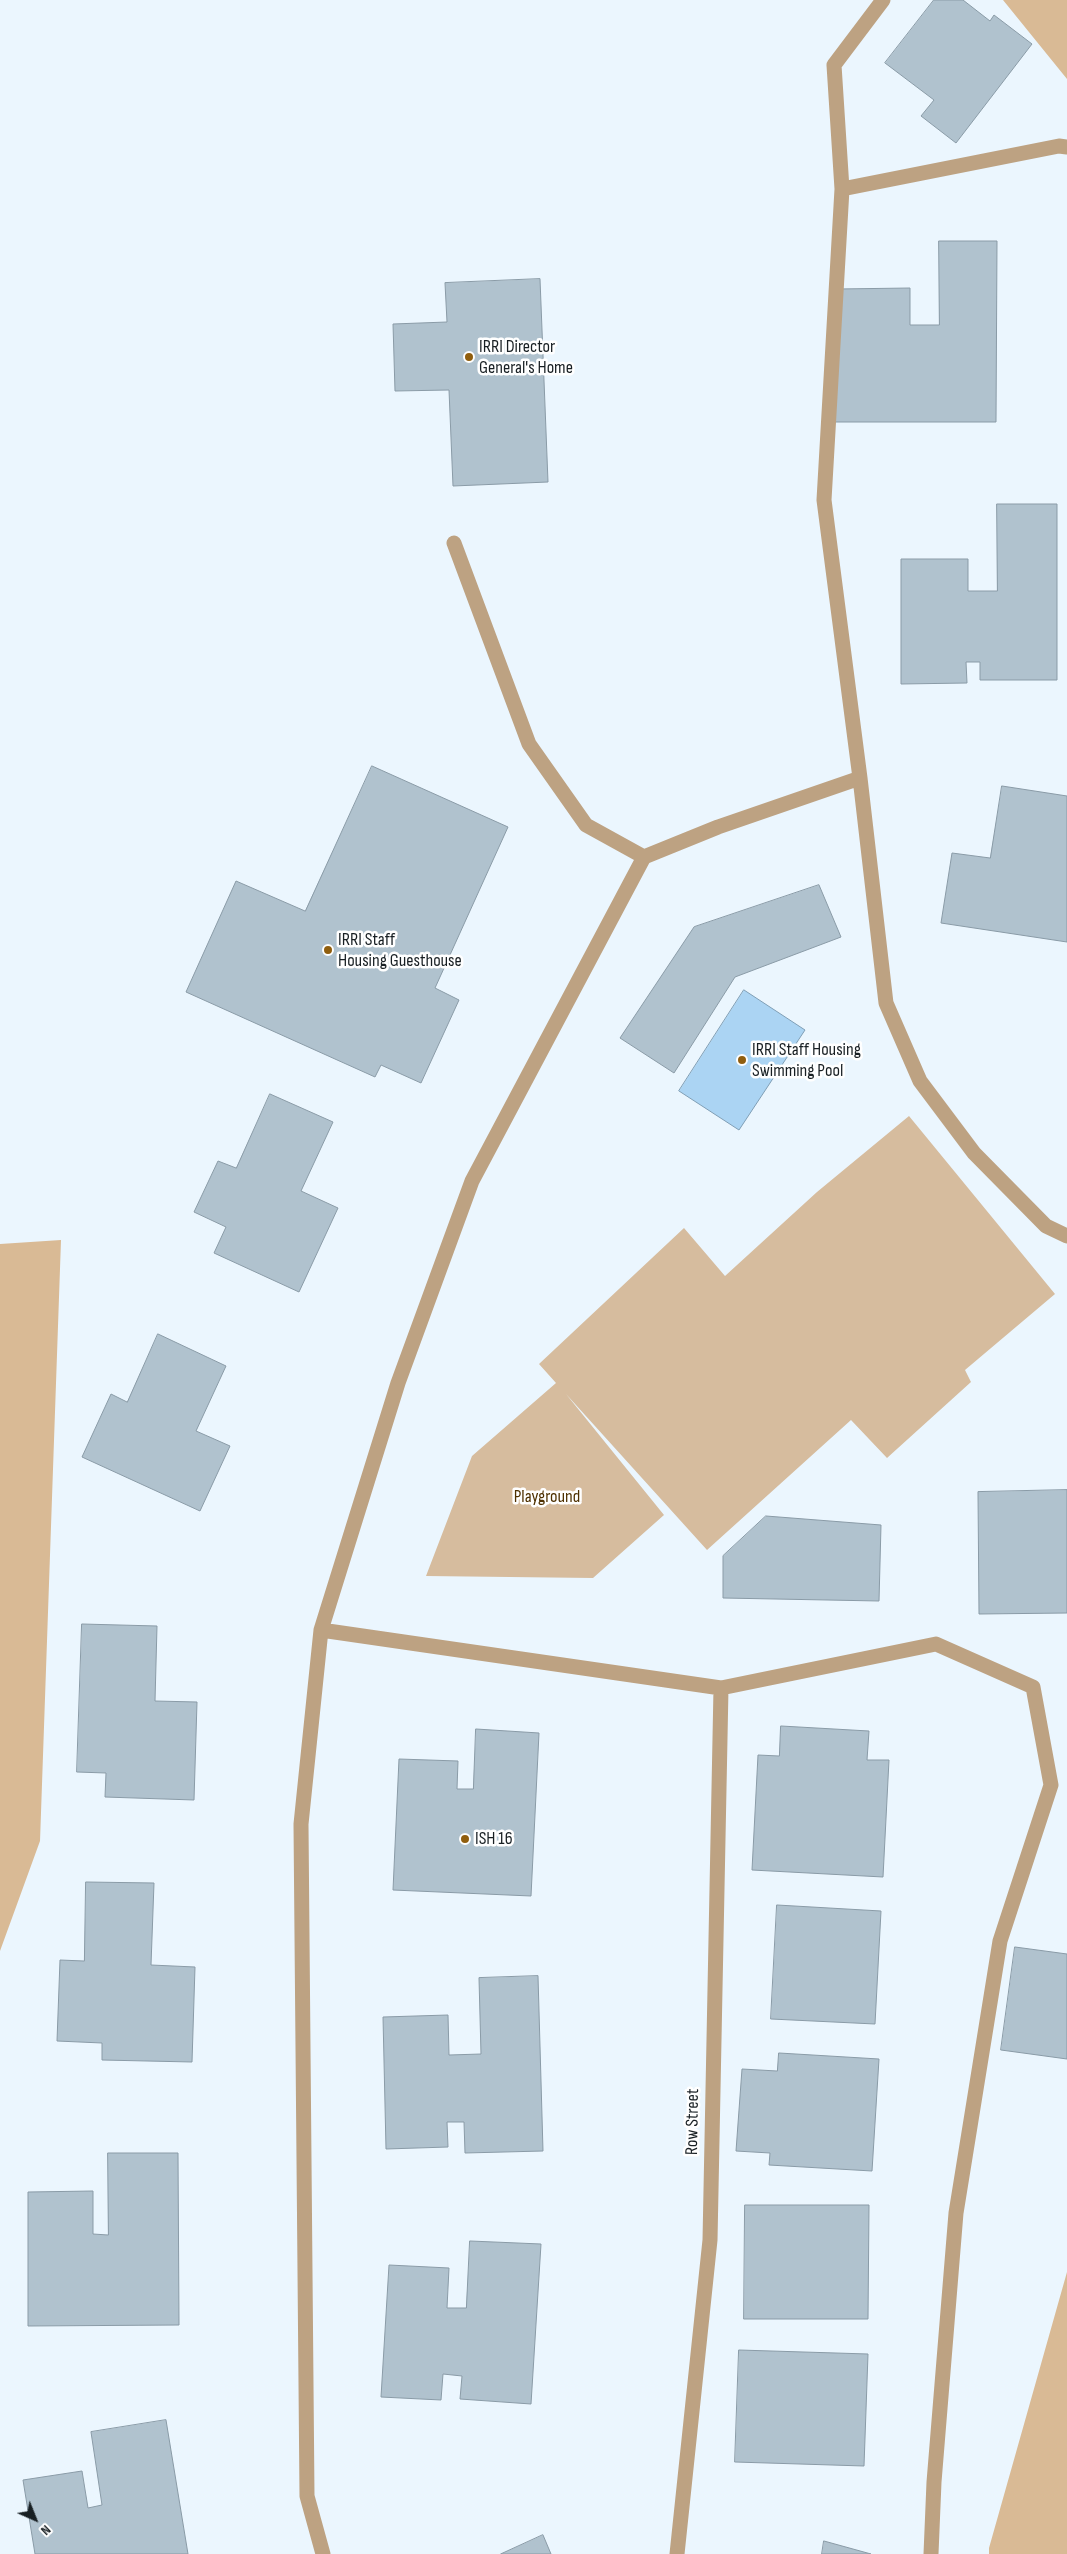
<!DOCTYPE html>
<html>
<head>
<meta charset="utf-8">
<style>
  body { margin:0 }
  #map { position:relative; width:1067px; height:2554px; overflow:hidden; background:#ebf6fe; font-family:"Sofia Sans Condensed",sans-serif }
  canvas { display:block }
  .north { position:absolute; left:10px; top:2494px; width:50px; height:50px; -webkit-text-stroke:4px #fff; paint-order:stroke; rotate:136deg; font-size:14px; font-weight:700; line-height:20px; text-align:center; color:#181f23 }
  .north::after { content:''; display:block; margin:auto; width:18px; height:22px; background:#181f23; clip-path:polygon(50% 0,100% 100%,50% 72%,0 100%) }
</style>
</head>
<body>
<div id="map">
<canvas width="1067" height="2554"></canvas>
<div class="north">N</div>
</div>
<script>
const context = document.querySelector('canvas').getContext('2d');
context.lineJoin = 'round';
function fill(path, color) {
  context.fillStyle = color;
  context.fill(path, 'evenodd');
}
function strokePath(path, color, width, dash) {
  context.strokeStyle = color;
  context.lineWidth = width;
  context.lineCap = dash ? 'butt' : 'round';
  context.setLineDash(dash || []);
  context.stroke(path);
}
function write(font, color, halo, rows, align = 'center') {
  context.font = font + ' "Sofia Sans Condensed",sans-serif';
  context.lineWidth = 5;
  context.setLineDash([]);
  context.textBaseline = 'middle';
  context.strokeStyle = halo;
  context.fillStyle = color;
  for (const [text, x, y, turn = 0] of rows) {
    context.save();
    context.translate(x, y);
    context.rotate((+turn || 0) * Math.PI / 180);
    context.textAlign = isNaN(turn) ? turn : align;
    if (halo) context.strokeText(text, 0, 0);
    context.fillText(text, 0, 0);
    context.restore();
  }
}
fill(new Path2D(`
  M909,1116L1055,1294L965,1370L971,1382L887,1458L851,1420L707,1550L566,1394L664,1515L593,1578L426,1576L472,1456L556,1383L539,1364L684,1228L725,1276L817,1192Z`), '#d6bc9e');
fill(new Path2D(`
  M1003,0H1067V79Z
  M61,1240L40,1841L0,1951V1244Z
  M1067,2272V2554H989V2548Z`), '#d9ba95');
const water = new Path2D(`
  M744,990L805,1030L739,1130L679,1091Z`);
fill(water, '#abd4f3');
strokePath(water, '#7f9eb5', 1);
const building = new Path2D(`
  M934,0H963L990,21L994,15L1032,44L956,143L921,116L934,100L885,63Z
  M939,241H997L996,422H835L837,289L910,288V325H939Z
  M540,279L548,482L453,486L449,390L395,391L393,324L447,322L445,283Z
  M997,504H1057V680H980V662H966L967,683L901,684V559H968V591H997Z
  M372,766L508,827L435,988L459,1000L421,1083L381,1065L375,1077L186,992L236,881L305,911Z
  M1002,786L1067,796V942L941,923L952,853L990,858Z
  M819,885L841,937L735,977L674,1073L620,1038L694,927Z
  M270,1094L333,1122L301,1191L338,1208L299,1292L214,1253L226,1227L194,1212L218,1161L236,1168Z
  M158,1334L226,1366L196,1431L230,1446L200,1511L82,1457L111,1394L127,1402Z
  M1067,1490V1613L979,1614L978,1492Z
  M766,1516L881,1525L879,1601L723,1598V1556Z
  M82,1624L157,1626L155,1701L197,1702L194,1800L105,1797L106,1773L77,1772Z
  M781,1726L869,1731L867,1760H889L883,1877L752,1870L758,1755L779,1756Z
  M476,1729L539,1733L531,1896L393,1890L399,1759L458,1761L457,1789H473Z
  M86,1882L154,1883L151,1965L195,1967L192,2062L102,2060V2043L57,2041L60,1960L84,1961Z
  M777,1905L881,1911L875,2024L771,2019Z
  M1015,1947L1067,1954V2059L1001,2050Z
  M538,1976L543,2151L465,2153L464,2122H447L448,2147L386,2149L383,2017L448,2015L449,2055L481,2054L479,1978Z
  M779,2053L879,2059L872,2171L769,2165L770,2153L736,2151L742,2069L777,2071Z
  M108,2153H178L179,2325L28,2326V2192L93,2191V2234L108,2235Z
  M745,2205H869L868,2319H744Z
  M470,2241L541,2244L531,2404L460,2399L462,2376L443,2374L441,2400L381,2397L389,2265L449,2268L447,2308H466Z
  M739,2350L868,2354L864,2466L735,2462Z
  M166,2420L188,2554H35L23,2480L82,2471L88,2508L102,2505L91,2432Z
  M543,2535L551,2554H501Z
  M824,2541L871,2554H822Z`);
fill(building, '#b0c2ce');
strokePath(building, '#8a9ba7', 1);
strokePath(new Path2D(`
  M883,0L834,65L842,189L824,500L860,778L886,1003L920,1081L974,1153L1046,1226L1067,1236
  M842,189L1059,146L1067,147
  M454,543L529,744L586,825L644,857
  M321,1630L721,1688L936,1644L1033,1687L1051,1785L1000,1941L956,2213L934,2482L931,2554
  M323,2554L307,2496L301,1824L321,1630L398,1383L472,1181L644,857L718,827L860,778
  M677,2554L710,2240L721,1688`), '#bda282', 15);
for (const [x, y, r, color] of [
  [469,357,5,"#905e0e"],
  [328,950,5,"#905e0e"],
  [742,1060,5,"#905e0e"],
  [465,1839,5,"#905e0e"]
]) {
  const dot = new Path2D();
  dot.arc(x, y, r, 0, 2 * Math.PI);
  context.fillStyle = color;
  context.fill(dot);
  strokePath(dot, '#fff', 2);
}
write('18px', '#181f23', '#fff', [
  ["IRRI Director",479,347],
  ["General's Home",479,368],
  ["IRRI Staff",338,940],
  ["Housing Guesthouse",338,961],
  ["IRRI Staff Housing",752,1050],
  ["Swimming Pool",752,1071],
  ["ISH 16",475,1839]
], 'left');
write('18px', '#4e3000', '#fff', [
  ["Playground",547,1497]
]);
write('18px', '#181f23', '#fff', [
  ["Row Street",693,2122,-89]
]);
</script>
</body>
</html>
